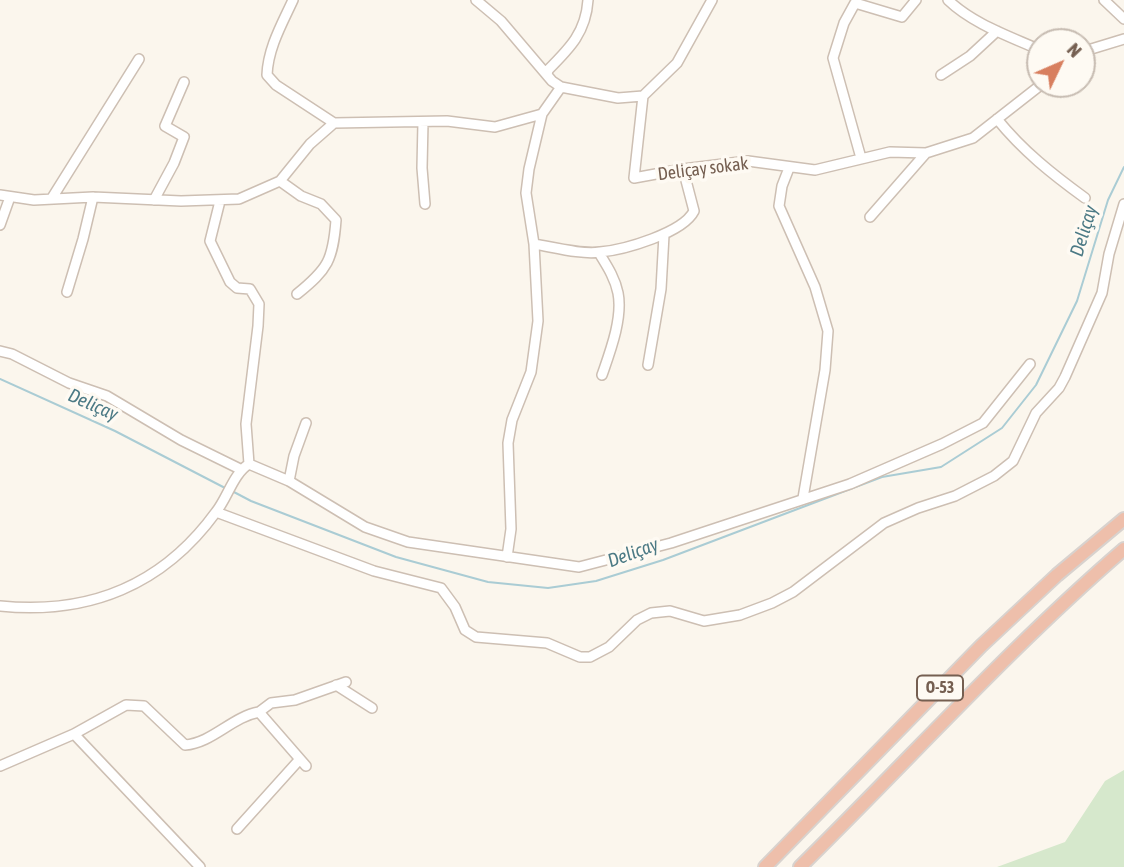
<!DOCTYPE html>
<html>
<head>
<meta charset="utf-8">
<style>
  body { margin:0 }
  #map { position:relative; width:1124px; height:867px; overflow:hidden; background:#fbf6ed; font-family:"Asap Condensed",sans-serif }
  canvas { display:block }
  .north { position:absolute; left:1026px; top:28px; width:70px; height:70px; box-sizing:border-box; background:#fefaf3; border:2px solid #c7bcb2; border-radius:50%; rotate:46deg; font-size:19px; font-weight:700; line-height:28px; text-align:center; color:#755f51 }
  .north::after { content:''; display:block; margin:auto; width:24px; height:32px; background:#d87f5f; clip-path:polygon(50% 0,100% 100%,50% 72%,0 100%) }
</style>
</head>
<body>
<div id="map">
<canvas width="1124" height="867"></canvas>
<div class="north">N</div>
</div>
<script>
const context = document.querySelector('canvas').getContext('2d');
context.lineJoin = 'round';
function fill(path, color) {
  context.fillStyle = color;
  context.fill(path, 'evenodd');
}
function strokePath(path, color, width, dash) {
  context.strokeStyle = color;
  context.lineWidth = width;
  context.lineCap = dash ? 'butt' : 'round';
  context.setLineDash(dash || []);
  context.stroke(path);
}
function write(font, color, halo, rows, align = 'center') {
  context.font = font + ' "Asap Condensed",sans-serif';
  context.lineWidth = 7;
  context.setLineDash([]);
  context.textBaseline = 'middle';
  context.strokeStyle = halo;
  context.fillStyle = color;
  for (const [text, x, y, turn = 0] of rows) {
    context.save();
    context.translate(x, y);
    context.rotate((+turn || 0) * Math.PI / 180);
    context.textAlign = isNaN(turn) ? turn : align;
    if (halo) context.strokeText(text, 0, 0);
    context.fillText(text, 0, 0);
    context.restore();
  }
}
fill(new Path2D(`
  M1124,770V867H997L1065,842L1105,781Z`), '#d6e8cc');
strokePath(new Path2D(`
  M0,379L115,431L227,489
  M232,491L251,501L396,557L488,582L548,588L596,581L663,560L882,477L941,467L1002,428L1036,385L1077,301L1108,200L1124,167`), '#aaccd4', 2);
const minor = new Path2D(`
  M293,0C282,24 268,48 267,75L276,85L334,123
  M476,0L501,21L552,81L561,87L618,98L643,96L677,63L712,0
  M948,0C973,24 1009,36 1040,50
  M1104,0L1124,19
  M1082,54L1088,50L1124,39
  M547,75L548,70C570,48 586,32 588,0
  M941,75L970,56L997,31
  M643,96L634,178L683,169L748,161L815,170L890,152L926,153L973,138L1042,84
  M997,119C1023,151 1052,174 1085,198
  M423,122L422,168L425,204
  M861,158L833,58L844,23L855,3L902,17L916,0
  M789,168L782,186L779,206L815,287L828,331L825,370L803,498
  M280,181L301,196L321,204L336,220C333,260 328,269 297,294
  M0,195L34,200L93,197L181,201L239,199L280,181L310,144L334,123L447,121L495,127L542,114L561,87
  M52,198L139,59
  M154,200L174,163L184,137L165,126L184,82
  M870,217L926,153
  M0,225L10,197
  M534,244C553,247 582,255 600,252C624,250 683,233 694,211L683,169
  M599,253C607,266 615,278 618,293C623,318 610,352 602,375
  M67,292L83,239L93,197
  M0,351L12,354L69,383L107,396L181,440L240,469
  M648,365L661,289L664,235
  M249,464L289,481L365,527L408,542L579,567L671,543L850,484L942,444L983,423L1030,364
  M289,481L294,456L306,423
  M216,512L374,571L441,588L455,607L465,630L476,637L547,643L580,657H590L609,647L637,620L651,613L670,611L704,621L740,615L772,603L793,592L884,523L918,508L955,496L994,476L1013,461L1036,413L1059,388L1065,377L1102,293L1109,254L1124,204
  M507,557L511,529L508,443L512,420L531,372L538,321L534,244L526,193L529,169L542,114
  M0,606C89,615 163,585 216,512C228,497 233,474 249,464L246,424L258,326L259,304L250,289L237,288L230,282L210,241L220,201
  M336,685L372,708
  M74,734L200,867
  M0,766L74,734L126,705L144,706L185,745C212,743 232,717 259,712
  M306,766L259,712L271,703L295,700L346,682
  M237,829L300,759`);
const highway = new Path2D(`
  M765,867L981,646L1057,575L1124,519
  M800,867C908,761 1009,648 1124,549`);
strokePath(minor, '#cdbfb3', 12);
strokePath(highway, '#d8d2ce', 16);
strokePath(minor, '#fff', 9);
strokePath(highway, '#eebfab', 12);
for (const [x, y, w] of [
  [940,688,46]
]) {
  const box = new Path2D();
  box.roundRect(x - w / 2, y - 12.5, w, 25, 5);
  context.fillStyle = '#fefaf3';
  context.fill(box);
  strokePath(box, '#755f51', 2);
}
write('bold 16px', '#755f51', null, [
  ["O-53",940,688]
]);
write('18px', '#755f51', '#fefaf3', [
  ["Deliçay sokak",703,169,-7]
]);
write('italic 19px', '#4c7a85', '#fefaf3', [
  ["Deliçay",1084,231,-73],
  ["Deliçay",93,405,24],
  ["Deliçay",633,553,-20]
]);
</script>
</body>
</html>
